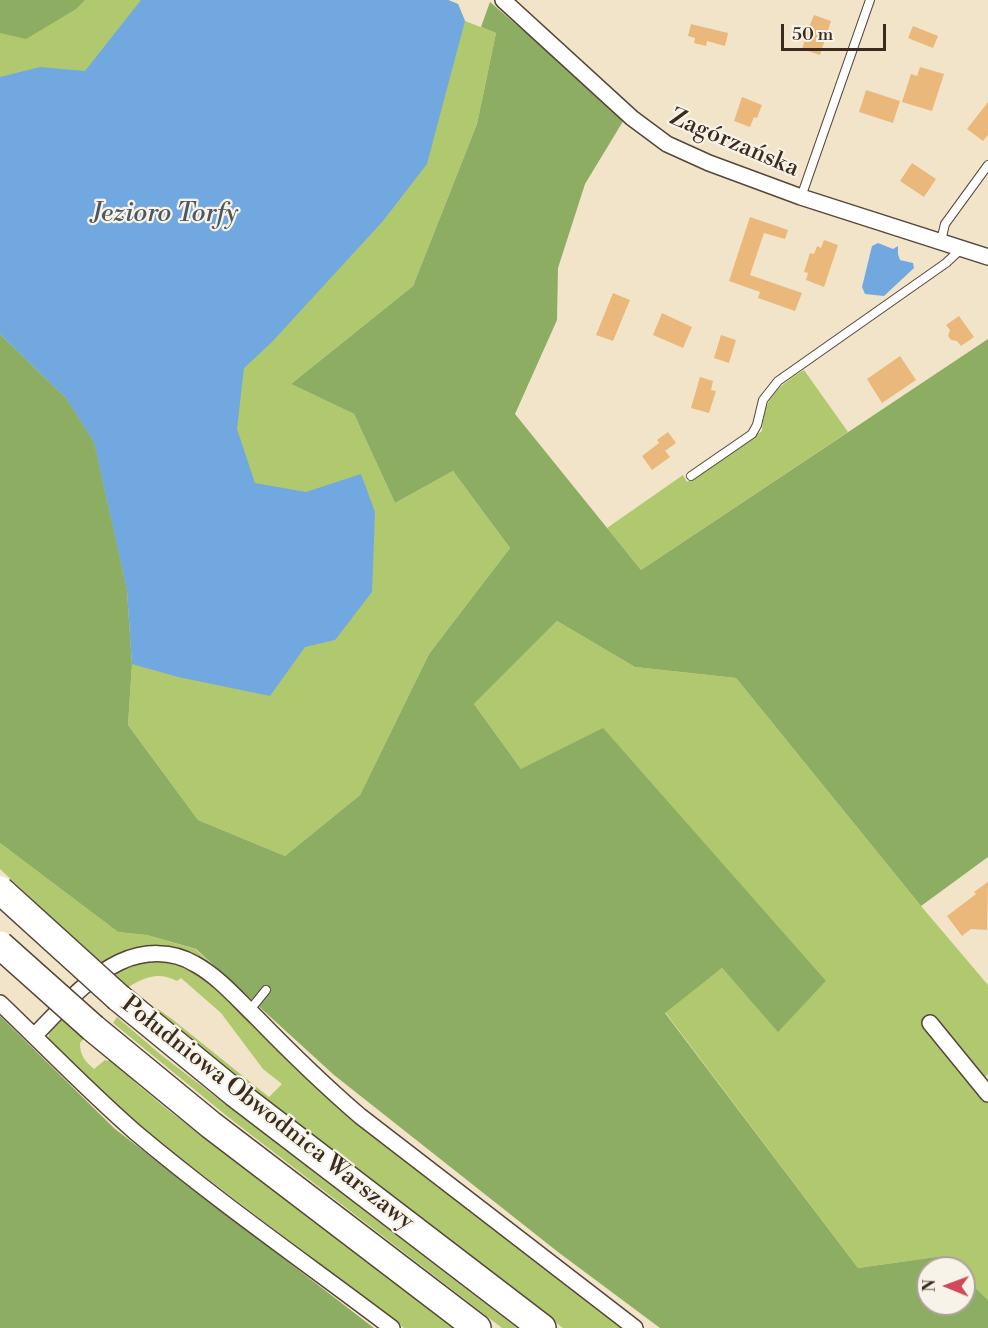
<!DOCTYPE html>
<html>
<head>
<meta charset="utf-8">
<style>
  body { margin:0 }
  #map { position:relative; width:988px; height:1328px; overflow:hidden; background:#f2e4c9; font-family:"Libre Bodoni",serif }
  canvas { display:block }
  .north { position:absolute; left:916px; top:1256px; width:60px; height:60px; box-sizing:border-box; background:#f7f3e8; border:2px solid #aca397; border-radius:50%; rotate:271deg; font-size:16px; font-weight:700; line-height:24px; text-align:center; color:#3b2a1e }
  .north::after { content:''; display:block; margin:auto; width:21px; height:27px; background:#d1495b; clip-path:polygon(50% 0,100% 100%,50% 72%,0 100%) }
  .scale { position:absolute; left:781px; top:24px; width:105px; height:27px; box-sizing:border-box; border:3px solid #3b2a1e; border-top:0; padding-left:8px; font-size:18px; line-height:21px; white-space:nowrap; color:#3b2a1e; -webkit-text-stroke:4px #f7f3e8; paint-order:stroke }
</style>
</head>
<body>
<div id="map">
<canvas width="988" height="1328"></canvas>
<div class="north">N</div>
<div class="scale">50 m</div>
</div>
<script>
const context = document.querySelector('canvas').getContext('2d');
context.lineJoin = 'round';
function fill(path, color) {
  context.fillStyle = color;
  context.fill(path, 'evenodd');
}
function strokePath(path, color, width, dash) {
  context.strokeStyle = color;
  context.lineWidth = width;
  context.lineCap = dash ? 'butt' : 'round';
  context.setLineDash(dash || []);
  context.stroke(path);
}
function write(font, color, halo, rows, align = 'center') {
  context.font = font + ' "Libre Bodoni",serif';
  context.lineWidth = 4.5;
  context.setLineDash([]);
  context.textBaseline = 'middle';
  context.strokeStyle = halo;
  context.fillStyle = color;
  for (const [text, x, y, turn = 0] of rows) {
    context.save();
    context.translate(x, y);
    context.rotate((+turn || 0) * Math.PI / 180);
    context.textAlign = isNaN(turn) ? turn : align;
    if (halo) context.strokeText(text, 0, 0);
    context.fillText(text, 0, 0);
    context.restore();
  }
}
fill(new Path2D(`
  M0,0H448L458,4L465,21L496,33L477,124L413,286L291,384L354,414L395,503L453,471L510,548L429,654L360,795L285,856L198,820L128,725L132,664L127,590L66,398L0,334Z
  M804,370L848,432L641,570L607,528L683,475L687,482L762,431C764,397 777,387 804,370Z
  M557,621L635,667L736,678L921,906L988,985V1074L985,1077L988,1081V1300L964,1277V1268H955L943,1256L858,1268L665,1012L722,968L778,1031L826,981L521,769L474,704Z
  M0,843L118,932L147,935L195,949L212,964C188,951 164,941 136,949C125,952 113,960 103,966L0,869Z
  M150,961H168L184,966L201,975L220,990L318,1089L626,1328H563L154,1013L158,1009L172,1019L269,1097L282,1084L263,1069L221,1013L181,978L177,981C158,971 144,977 127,988L112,974L129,965Z
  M117,1017L160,1054L517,1328H502L228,1117L113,1023Z
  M61,1018L85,1037L80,1043C80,1056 85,1061 94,1069L105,1060L108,1061L110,1057L137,1084L168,1110L454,1328H404L133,1122L89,1082L48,1039L50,1029Z`), '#b0c96f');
fill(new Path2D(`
  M0,0H85L76,9L26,39L0,33Z
  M490,2L625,118L585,184L558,268L557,320L515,414L641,570L988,339V857L921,906L736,678L635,667L557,621L474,704L521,769L603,728L826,981L778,1032L722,968L665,1013L858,1268L943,1256L955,1268H928V1304H964V1277L988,1300V1328H660L558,1252L334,1075L196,949L147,935L118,932L0,843V334L66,398L94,442L127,590L132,664L128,725L198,820L285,856L360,795L429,654L510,548L453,471L395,503L354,414L291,384L413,286L477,124L496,33L481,27Z
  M0,1016L115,1129L374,1328H0Z`), '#8cad62');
fill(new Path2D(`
  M141,0H448L458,4L465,21L427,164L383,221L271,343L244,368L237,429L255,483L306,492L361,474L375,512L372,592L335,640L305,647L270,696L178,677L132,664L127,590L94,442L66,398L0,334V77L40,67L85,71Z
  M878,243L893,249L898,246V254L900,260L913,263L914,268L884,296L865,294L862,287L872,246Z`), '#72a8e0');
fill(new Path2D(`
  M814,15L831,21L820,55L802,49L806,37L805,34L806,29L809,27Z
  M691,24L728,33L725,46L707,41L706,46L694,43L695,38L688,36Z
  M913,26L938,36L933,48L908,38Z
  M920,67L944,74L932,111L902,102L911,74L917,76Z
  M866,90L900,101L893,123L859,112Z
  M742,97L762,105L757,118L754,117L750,127L734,121Z
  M988,102V135L983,141L967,129Z
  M912,163L936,179L924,197L900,181Z
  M750,217L788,230L785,239L764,233L750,275L802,293L795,311L758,298L760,292L729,281Z
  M824,240L838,245L824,287L806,280L808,273L804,272L810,253L814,254L817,246L821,248Z
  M613,293L630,300L613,341L596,335Z
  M662,313L692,327L683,348L653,335Z
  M959,316L974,337L961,346L957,341L951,340L948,336L950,330L946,325Z
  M721,335L736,340L729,363L714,358Z
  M900,356L916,380L882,403L867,379Z
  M700,377L713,381L711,390L716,391L709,413L691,408Z
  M668,432L676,443L665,451L657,440Z
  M659,443L670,457L652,470L642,456Z
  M988,882L987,930L971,929L962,936L947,916L976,894L974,892Z`), '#eab87b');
const service = new Path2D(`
  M801,197L870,0
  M941,241L945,224L988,165
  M691,476L752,434L757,425L763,400L778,381L946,263L962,248
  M249,1011L266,990`);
const minor = new Path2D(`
  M503,0L632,118L667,144L709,163L801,197L988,257
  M0,1003C45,1046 88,1091 135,1132C217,1201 306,1263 392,1328
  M930,1023L988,1094
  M34,1036C60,1010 86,978 120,962C144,951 172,950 195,964C219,977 238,1000 257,1018C290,1052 324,1085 360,1116L635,1328`);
const motorway = new Path2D(`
  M119,998L235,1093L542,1328
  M93,1028L211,1125L477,1328`);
strokePath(service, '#564638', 10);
strokePath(minor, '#564638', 18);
strokePath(motorway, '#564638', 30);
strokePath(service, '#fff', 8);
strokePath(minor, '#fff', 15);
strokePath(motorway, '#fff', 27);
const motorwayBridge = new Path2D(`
  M0,890L119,998
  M0,945L93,1028`);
strokePath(motorwayBridge, '#564638', 30, []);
strokePath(motorwayBridge, '#fff', 27);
write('24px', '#3b2a1e', '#f7f3e8', [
  ["Zagórzańska",734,144,23],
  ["Południowa Obwodnica Warszawy",267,1114,38]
]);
write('italic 26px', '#4e5662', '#f7f3e8', [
  ["Jezioro Torfy",165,215]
]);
</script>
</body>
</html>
